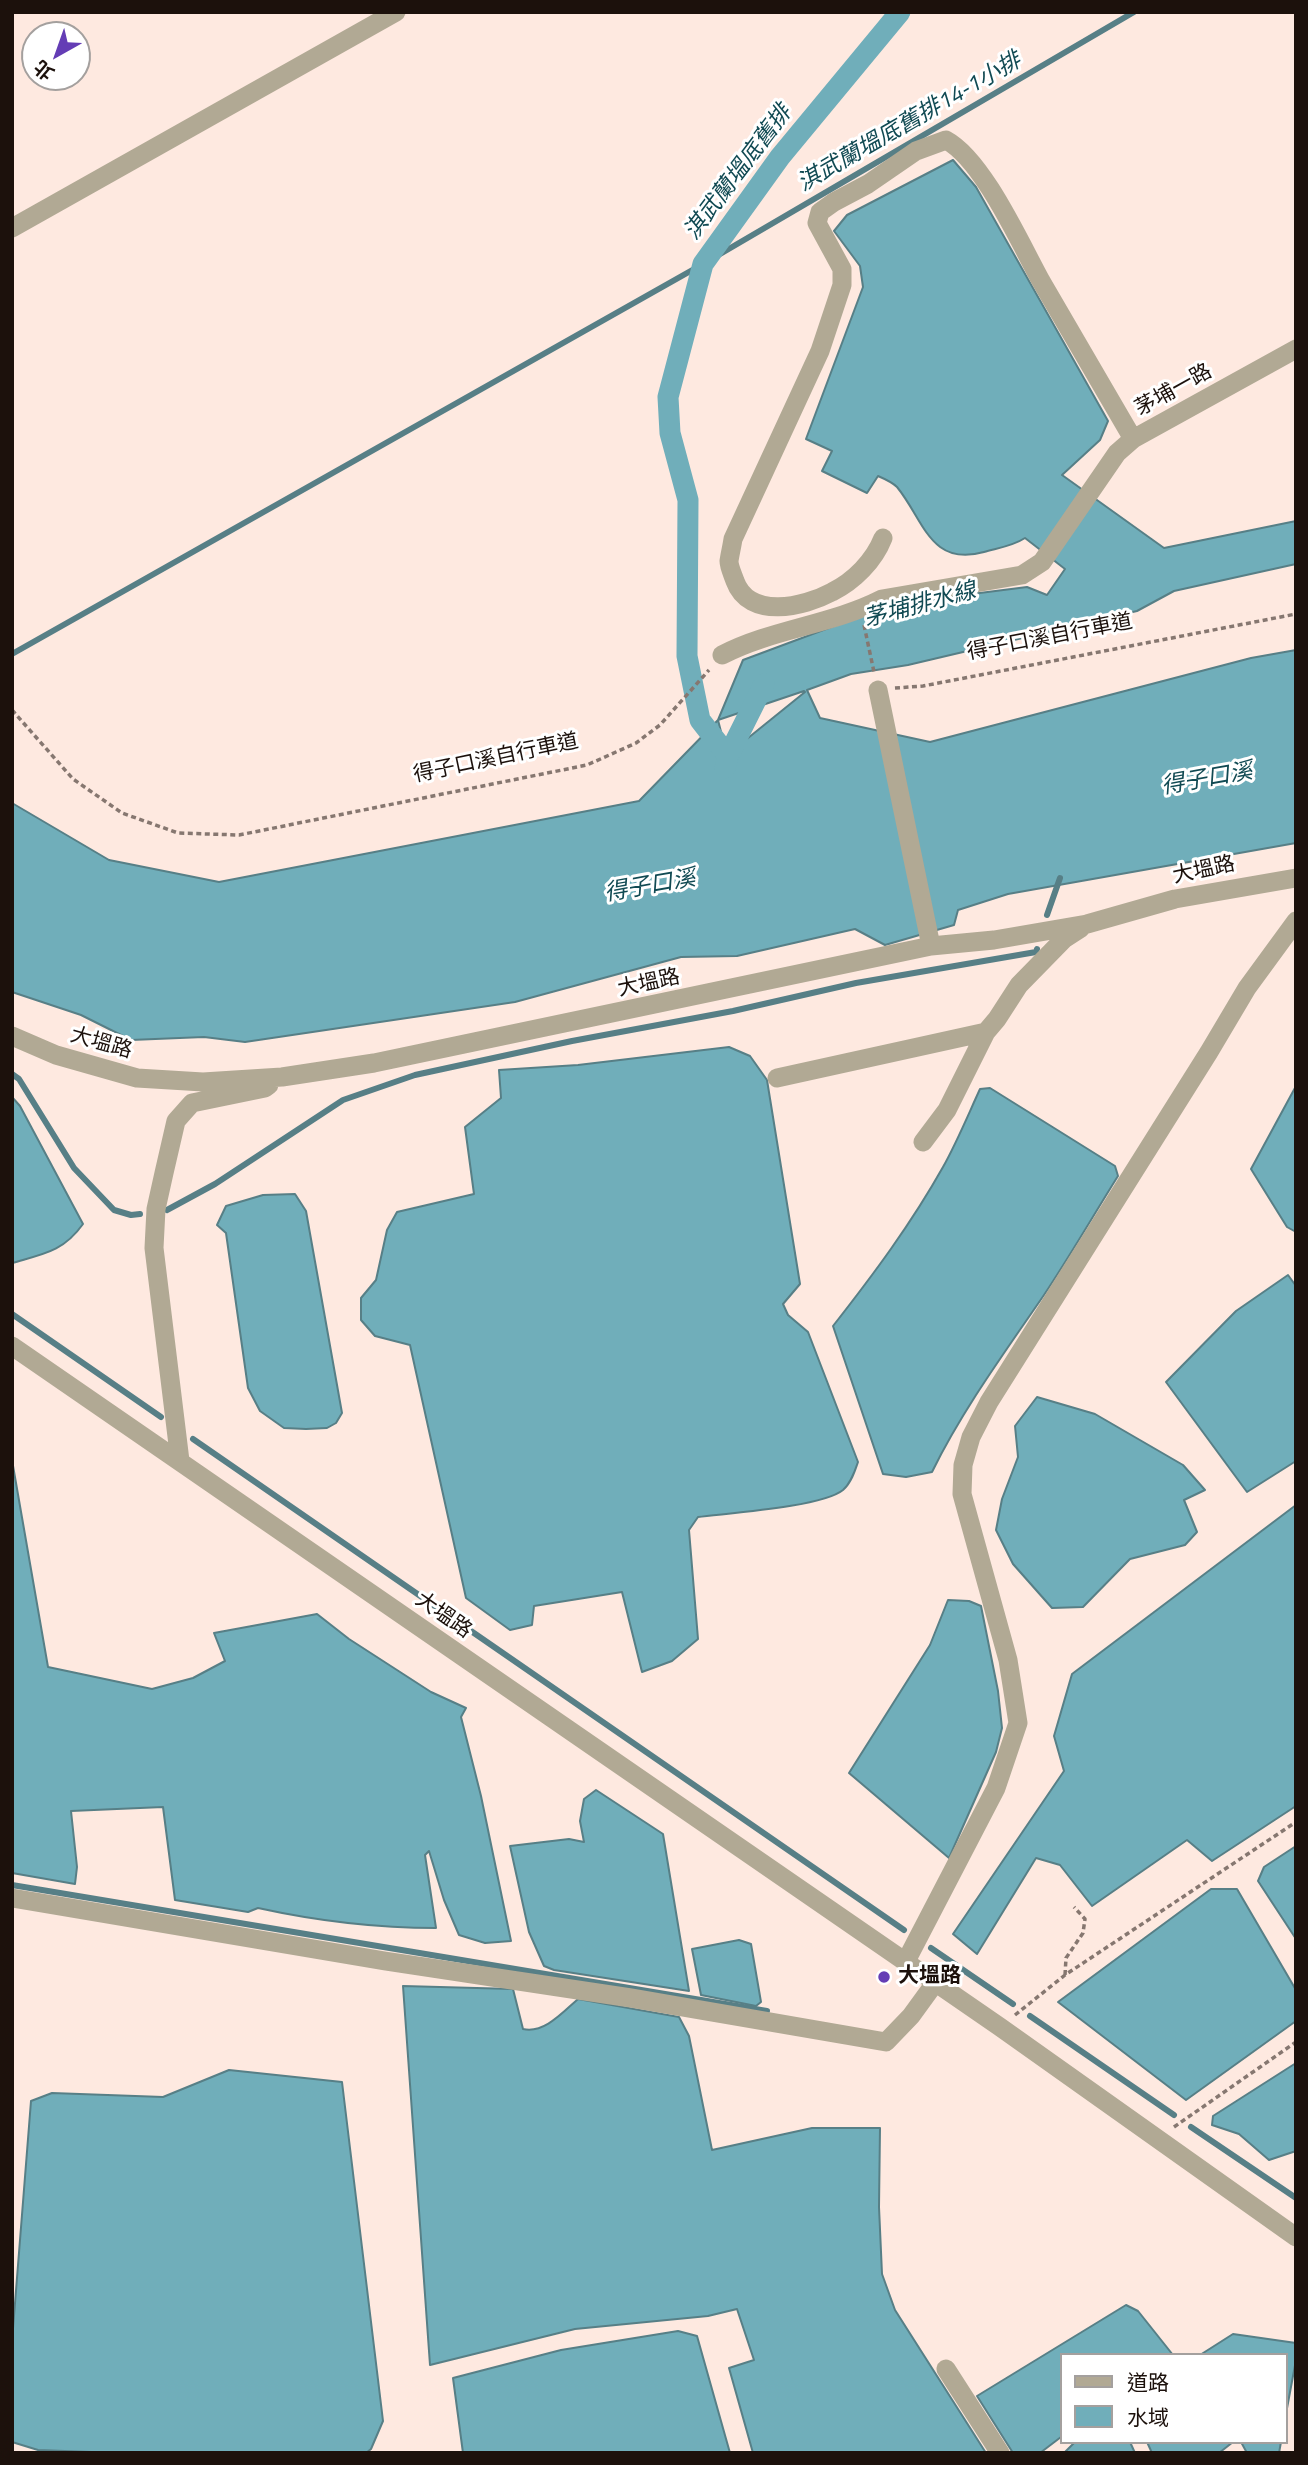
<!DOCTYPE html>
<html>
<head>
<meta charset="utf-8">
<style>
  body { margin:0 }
  #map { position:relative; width:1308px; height:2465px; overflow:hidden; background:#fee9e0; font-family:"Titillium Web","Noto Sans TC",sans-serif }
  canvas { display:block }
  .frame { position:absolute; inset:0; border:14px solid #1c110c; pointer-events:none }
  .legend { position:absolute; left:1060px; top:2353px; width:228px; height:91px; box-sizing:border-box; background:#fff; border:2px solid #a4a09e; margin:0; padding:9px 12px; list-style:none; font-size:21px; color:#1c110c }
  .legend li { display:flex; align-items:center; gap:14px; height:35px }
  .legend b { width:35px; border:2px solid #a4a09e }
  .north { position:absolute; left:21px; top:21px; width:70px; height:70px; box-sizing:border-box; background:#fff; border:2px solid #a4a09e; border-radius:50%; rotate:220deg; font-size:19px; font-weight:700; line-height:28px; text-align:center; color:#1c110c }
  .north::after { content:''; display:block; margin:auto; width:24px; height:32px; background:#643db5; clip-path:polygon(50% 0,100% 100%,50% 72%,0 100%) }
</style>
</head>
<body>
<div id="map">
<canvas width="1308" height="2465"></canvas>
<div class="frame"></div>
<ul class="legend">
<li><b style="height:9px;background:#b1a994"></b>道路</li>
<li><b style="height:19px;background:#70aeba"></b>水域</li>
</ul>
<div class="north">北</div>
</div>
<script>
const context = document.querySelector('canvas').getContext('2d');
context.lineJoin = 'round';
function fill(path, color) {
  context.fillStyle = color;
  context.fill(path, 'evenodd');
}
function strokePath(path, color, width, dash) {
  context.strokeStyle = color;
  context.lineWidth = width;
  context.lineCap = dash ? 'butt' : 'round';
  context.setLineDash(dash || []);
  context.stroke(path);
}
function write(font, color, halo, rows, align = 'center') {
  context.font = font + ' "Titillium Web","Noto Sans TC",sans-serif';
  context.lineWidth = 6;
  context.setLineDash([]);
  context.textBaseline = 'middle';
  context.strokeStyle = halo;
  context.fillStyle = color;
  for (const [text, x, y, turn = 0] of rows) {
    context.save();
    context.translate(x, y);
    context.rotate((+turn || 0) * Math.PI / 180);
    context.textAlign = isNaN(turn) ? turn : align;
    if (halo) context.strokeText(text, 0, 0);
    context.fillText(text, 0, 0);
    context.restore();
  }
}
const water = new Path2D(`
  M953,160L976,187L1108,421L1100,440L1062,475L1164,548L1296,521V564L1174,591L1137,611L908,665L851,674L807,690L820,718L930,742L1251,658L1296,650V843L1008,894L958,910L954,925L885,945L855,929L737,956L681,957L515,1002L245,1042L204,1037L131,1040L81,1015L12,992V803L109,860L219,882L639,801L718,720L743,660L893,604L1027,587L1047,595L1065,569L1025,538C1013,546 998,548 984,552C930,567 924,520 897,487C892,482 885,479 878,476L867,493L822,471L832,451L806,439L863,287L860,266L834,231L847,215ZM804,691L805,692L727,755L718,720Z
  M729,1047L750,1056L767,1080L800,1284L783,1304L788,1315L808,1332L858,1462C855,1471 851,1483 843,1490C822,1507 729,1513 698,1517L689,1530L698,1639L672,1661L642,1672L622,1592L534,1606L532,1625L510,1630L466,1598L410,1345L375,1336L361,1320V1298L376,1280L387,1230L397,1212L474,1194L465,1127L501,1098L499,1070L578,1065Z
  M1296,1086V1232L1287,1227L1251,1169Z
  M990,1088L1115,1166L1118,1176C1093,1216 1070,1256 1044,1295C1005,1352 963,1409 932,1472L906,1477L883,1474L833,1326C873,1275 911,1224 943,1167C957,1142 968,1115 980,1089Z
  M12,1097L20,1106L83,1224C63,1252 43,1254 12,1263Z
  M295,1194L306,1211L342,1413L336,1423L327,1428L306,1429L284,1428L260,1411L248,1388L226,1233L217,1225L226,1206L263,1195Z
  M1288,1275L1296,1286V1461L1247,1492L1166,1382L1236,1311Z
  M1037,1397L1095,1414L1183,1465L1205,1490L1184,1500L1197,1532L1185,1545L1130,1559L1083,1607L1052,1608L1013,1564L996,1530L1002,1499L1018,1457L1015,1426Z
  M12,1460L48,1667L152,1689L193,1678L225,1661L214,1633L317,1614L349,1639L431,1692L466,1708L461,1717L481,1796L511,1941L485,1943L459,1935L444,1900L429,1851L425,1855L436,1928C376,1928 317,1921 258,1908L248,1912L175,1900L163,1807L71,1811L77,1867L75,1884L12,1873Z
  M1296,1505V1806L1212,1861L1187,1840L1092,1906L1060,1865L1036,1858L977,1954L953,1934L1064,1771L1054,1736L1072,1674Z
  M948,1600L969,1601L981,1606L998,1691L1002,1728L996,1752L949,1858L849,1773L930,1645Z
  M596,1790L663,1834L689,1991L554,1970L544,1966L529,1932L510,1846L569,1839L584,1842L580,1821L584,1799Z
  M1296,1846V1939L1258,1881L1264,1867Z
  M1211,1889H1237L1296,1990V2021L1186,2100L1058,2002Z
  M739,1940L751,1944L761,2002L756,2006L701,1995L692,1949Z
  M403,1986L513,1989L523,2029C544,2034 563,2012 578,1999L679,2017L689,2036L712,2150L812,2128H880L879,2207L882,2274L895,2310L986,2453H753L729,2368L754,2360L737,2309L708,2316L575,2329L430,2365Z
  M1296,2063V2151L1269,2160L1239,2134L1212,2125L1213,2116Z
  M229,2070L342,2082L383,2421L371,2449L366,2453H118L38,2450L12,2442V2341L31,2101L52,2093L163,2097Z
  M1126,2305L1138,2311L1173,2355H1061V2437L1040,2453H1013L977,2396Z
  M678,2331L697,2336L730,2453H463L453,2378L561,2350Z
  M1233,2334L1296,2343V2360L1285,2419V2355H1200Z
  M1075,2442H1130L1135,2453H1064Z
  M1147,2442H1233L1219,2453H1152Z
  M1241,2442H1281L1279,2453H1247Z`);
fill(water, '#70aeba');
strokePath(water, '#577f86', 2);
strokePath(new Path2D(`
  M12,654L703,264L1134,12
  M1047,915L1060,878
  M12,1074L19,1079L74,1168L114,1210L131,1215L140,1214
  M167,1210L215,1184L343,1100L415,1075L572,1041L733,1011L856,983L1036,952L1037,949
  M12,1314L161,1417
  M193,1439L904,1930
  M12,1885L767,2011
  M931,1948L1013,2004
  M1030,2016L1174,2115
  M1191,2127L1296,2198`), '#577f86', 6);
strokePath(new Path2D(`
  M728,756L700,720L687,656L688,500L670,433L668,397L703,264L780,157L900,12
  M725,768L728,756L764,684`), '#70aeba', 21);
strokePath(new Path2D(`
  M864,625L874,672
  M895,688L923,686L1296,614
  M12,710L73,779L122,813L178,833L239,835L587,765L636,743L660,725L709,670
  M1065,1975L1066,1958L1083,1933L1085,1919L1074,1907
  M1015,2015L1065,1975L1296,1822
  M1174,2127L1296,2042`), '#867770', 3.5, [5, 3.5]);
strokePath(new Path2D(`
  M12,228L396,12
  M883,538C874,561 854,581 832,592C804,607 749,620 735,581C733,575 729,567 729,561C730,554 732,546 733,539L820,351L842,285V269L817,223L820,212L834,202L868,184L916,151L946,140C983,160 1020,243 1041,281C1072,334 1102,386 1133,439
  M722,655C772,629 831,625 882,599L1022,575L1042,562L1117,453L1133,439L1296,349
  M878,690L931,946
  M12,1036L56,1055L137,1078L203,1082L282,1077L374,1063L931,946L994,940L1087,924L1175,899L1296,878
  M777,1078L986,1032
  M923,1142L947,1110L986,1032L997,1019L1019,985L1064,939L1081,928
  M12,1346L1000,2027L1296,2237
  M180,1461L154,1248L156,1209L164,1173L176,1121L192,1103L265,1088L269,1085
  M12,1898L385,1961L631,1998L886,2042L911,2016L935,1983
  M905,1963L996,1788L1018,1723L1008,1660L962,1494L963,1465L971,1437L989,1402L1209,1052L1247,988L1296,921
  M946,2369L1000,2453`), '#b1a994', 19);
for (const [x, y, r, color] of [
  [884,1977,7,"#643db5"]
]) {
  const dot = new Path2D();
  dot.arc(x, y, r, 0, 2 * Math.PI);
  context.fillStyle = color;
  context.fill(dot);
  strokePath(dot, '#fff', 2.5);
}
write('21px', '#1c110c', '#fff', [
  ["茅埔一路",1174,391,-29],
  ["得子口溪自行車道",1050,638,-11],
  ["得子口溪自行車道",496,759,-12],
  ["大塭路",1204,871,-12],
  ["大塭路",649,984,-12],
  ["大塭路",101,1044,16],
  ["大塭路",443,1616,35]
]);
write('bold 21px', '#1c110c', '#fff', [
  ["大塭路",898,1977]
], 'left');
write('italic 23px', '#114a53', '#fff', [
  ["淇武蘭塭底舊排14-1小排",910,123,-30],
  ["淇武蘭塭底舊排",739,173,-53],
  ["茅埔排水線",920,606,-15],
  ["得子口溪",1207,780,-10],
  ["得子口溪",650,887,-10]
]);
</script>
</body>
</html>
